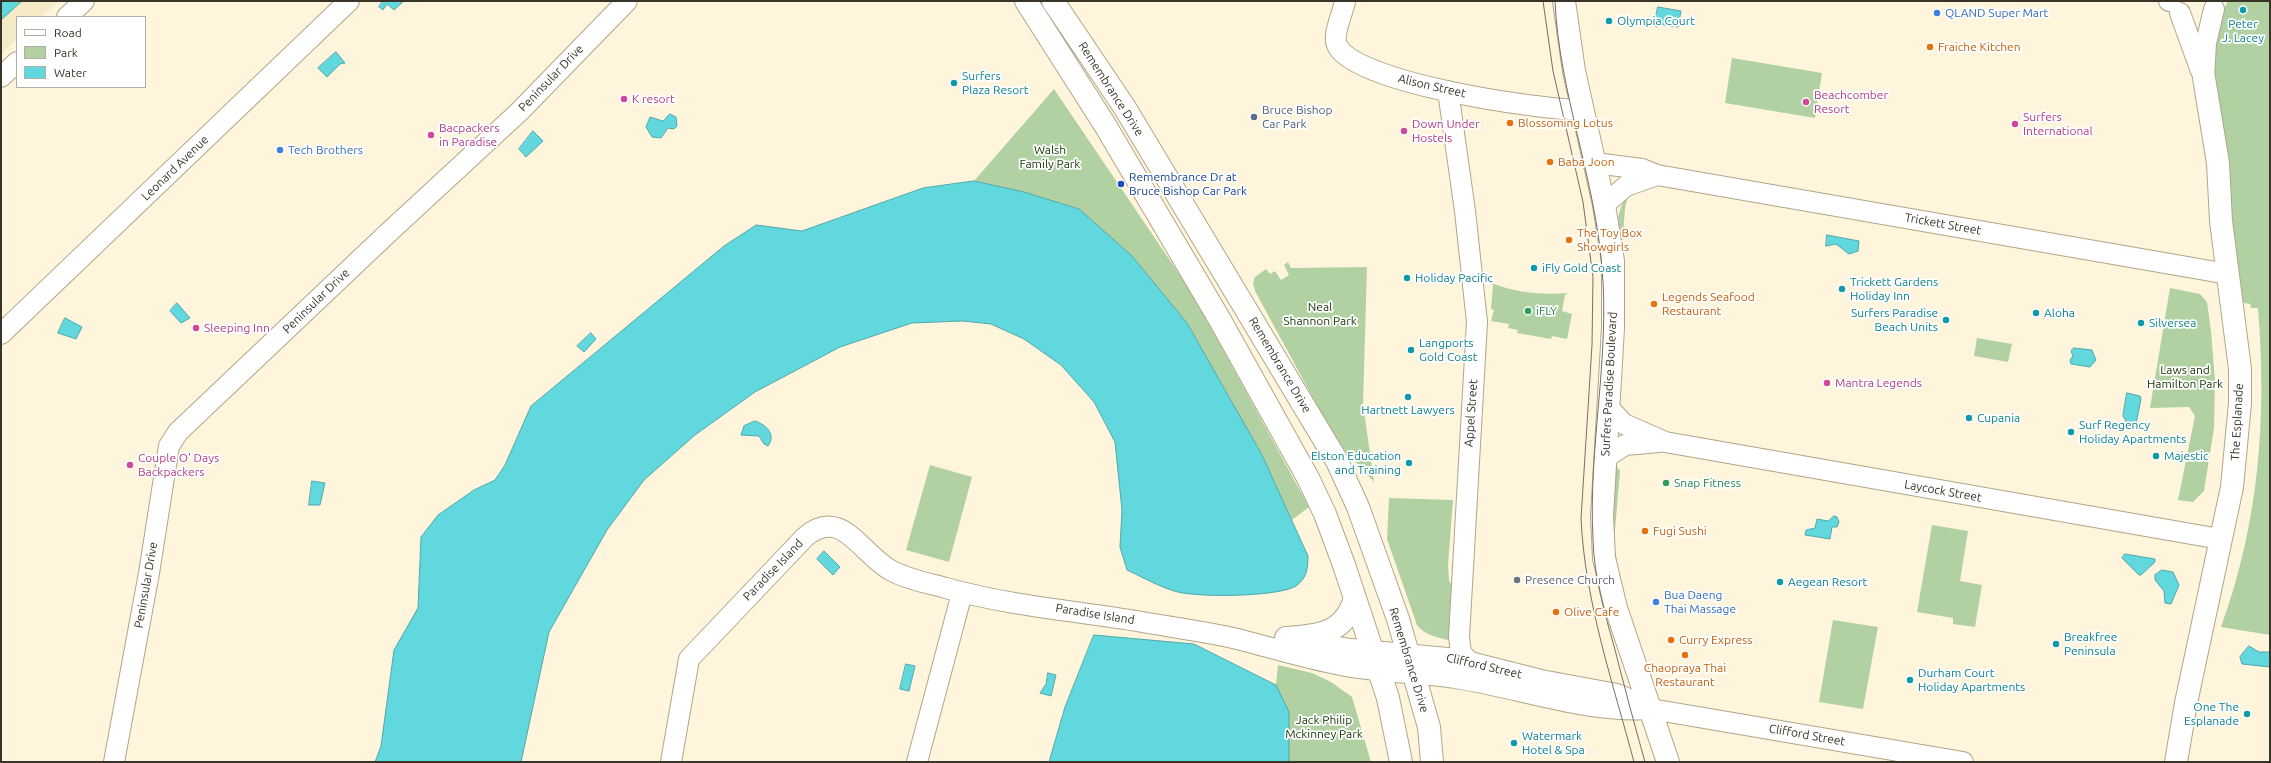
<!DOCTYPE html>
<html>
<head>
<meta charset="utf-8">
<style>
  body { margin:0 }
  #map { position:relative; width:2271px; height:763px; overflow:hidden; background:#fef5dc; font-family:Ubuntu,sans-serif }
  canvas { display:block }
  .frame { position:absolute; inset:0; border:2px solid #393428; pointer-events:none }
  .legend { position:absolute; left:16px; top:16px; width:130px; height:72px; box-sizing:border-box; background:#fff; border:1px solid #b0aea9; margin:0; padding:5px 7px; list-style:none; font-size:12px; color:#393428 }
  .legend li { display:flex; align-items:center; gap:8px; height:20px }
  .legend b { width:20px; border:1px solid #b0aea9 }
</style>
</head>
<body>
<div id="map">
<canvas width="2271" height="763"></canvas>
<div class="frame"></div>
<ul class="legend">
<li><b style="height:5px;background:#fff"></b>Road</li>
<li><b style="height:11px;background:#b1d1a3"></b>Park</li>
<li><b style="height:11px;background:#60d8de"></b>Water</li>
</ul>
</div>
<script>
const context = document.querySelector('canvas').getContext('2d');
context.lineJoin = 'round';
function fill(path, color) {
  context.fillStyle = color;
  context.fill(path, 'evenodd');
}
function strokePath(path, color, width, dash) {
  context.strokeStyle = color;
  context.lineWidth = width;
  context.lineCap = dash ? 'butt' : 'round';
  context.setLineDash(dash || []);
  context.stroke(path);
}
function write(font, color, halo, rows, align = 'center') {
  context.font = font + ' Ubuntu,sans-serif';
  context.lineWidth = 3.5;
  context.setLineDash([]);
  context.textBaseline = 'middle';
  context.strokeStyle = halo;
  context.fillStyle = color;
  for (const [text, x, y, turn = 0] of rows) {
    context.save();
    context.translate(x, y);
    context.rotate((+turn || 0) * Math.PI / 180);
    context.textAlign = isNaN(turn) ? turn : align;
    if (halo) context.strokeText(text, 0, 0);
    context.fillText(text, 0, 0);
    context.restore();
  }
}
fill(new Path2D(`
  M2228,1H2270V635L2221,627C2259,522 2267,419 2258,308H2251L2250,304L2244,303L2241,299L2210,60L2217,23Z
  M1732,58L1822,73L1815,118L1725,103Z
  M1054,89L1192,293L1309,507L1292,520L1262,455L1187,323L1132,256L1077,208L1024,192L974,181Z
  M1628,195L1625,208L1621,264C1618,239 1612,216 1628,195Z
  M1288,262L1291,268L1367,267L1363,404L1374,482L1337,442L1255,291L1253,283L1255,277L1266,269L1270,274L1275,271L1281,280L1289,275L1284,265Z
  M1491,283C1519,293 1538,295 1568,293L1565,295L1562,311L1572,314L1567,339L1552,336L1551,339L1517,333L1518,330L1508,328L1509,324L1491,321L1494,310L1491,309L1493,285Z
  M2170,288L2200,294L2207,302L2211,331L2215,381L2214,428L2204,491L2193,502L2178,500L2195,416L2189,407L2150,408Z
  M1977,338L2012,344L2008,362L1974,356Z
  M1615,464L1620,471L1614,542L1620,581L1610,557Z
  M930,465L972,477L949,562L906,550Z
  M1389,498L1453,500L1448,565L1449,581L1454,588L1453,641C1440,638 1425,636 1417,625L1387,539Z
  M1932,525L1968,531L1960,581L1982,585L1975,627L1953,624V618L1917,612Z
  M1833,620L1878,627L1863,709L1819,702Z
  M1278,665L1312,673L1331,682L1352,697L1371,762H1287L1276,685Z`), '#b1d1a3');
fill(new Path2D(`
  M22,1H59L41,17H17V39L1,54V20Z`), '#f5ebc6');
const water = new Path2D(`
  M1,1H22L1,20Z
  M383,1H404L394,10L387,4L383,10L379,7Z
  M1658,7L1681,11L1678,27L1658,24V27L1654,26Z
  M336,52L345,63L340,64L327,77L318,68Z
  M670,114L676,117L677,126L674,129L668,128L661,138L652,137L646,127L650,117L663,121Z
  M533,131L543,141L526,157L519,149Z
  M974,181L1024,192L1079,209L1132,256L1187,323L1262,455L1308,556C1308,568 1307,578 1296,586C1279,597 1194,598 1174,591C1158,586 1142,577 1127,570L1120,547L1122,510L1115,442L1094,402L1061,365L1024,339L991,324L963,321L912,323L840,347L755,392L695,435L644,480L607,530L549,632L521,762H375L381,746L394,650L418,608L421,537L438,515L474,490L495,480L505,465L531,406L724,246L756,225L802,231L923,188Z
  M1827,235L1859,241L1858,251L1849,254L1836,244L1826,246Z
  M177,303L190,318L181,323L170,311Z
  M65,318L82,327L76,339L58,333Z
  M591,333L596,339L584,352L577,346Z
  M2074,348L2092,350L2096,360L2090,367L2071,364L2070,360L2073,356L2071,351Z
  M2127,393L2140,396L2141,399L2136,424L2127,423L2123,416Z
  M755,421C765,424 777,434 768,446L764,444L759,436L741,435L744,426Z
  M312,481L325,483L320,505H309Z
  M1834,516L1837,517L1839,522L1837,527H1832L1830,539L1805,535L1806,530L1815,528L1817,519L1828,521Z
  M824,551L840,567L833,575L817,559Z
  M2125,554L2155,559V562L2141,575H2139L2122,558Z
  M2162,570L2173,572L2179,585L2171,604L2165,603L2164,591L2155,580V575Z
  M1094,635L1194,644L1276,685L1289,712V762H1049L1065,707Z
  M2249,646L2259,652H2270V667L2242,664L2240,657Z
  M906,664L915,666L909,691L900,689Z
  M1048,673L1056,675L1051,696L1040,693L1046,684Z`);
fill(water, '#60d8de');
strokePath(water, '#54a7a7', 1);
const street = new Path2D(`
  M1345,1C1343,13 1332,35 1337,45C1353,83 1541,110 1582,110
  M2169,1H2171
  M2180,13L2201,71
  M67,17L84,1
  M1,77L17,62
  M2204,78L2206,43L2214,9
  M1448,91L1465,211L1477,322L1459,637L1461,653L1470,662
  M1595,163L1642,169L1657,175L2228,274
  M1604,205L1626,186L1657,175
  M1,334L349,1
  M1608,407L1624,424L1665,442L2220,539
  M1605,458L1625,445L1659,442
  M1295,640L1351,649L1458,659L1541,680L1617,694L1647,707
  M114,762L149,573L169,446L178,432L388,233L519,112L627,1
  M671,762L689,659L805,537C842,505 861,555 892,571C909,580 928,583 946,588C1010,606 1077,611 1142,622C1171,627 1201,631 1229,637C1267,646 1303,658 1341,665C1379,673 1417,672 1455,678C1521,688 1583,713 1651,709L1963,762
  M917,762L962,593`);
const secondary = new Path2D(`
  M1564,1L1574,71L1604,205L1613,261V328L1602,516L1604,558L1616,608L1668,762
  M2176,762L2186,703L2232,487L2240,403V369L2221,221L2218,163L2204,78`);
const highway = new Path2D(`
  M1026,1L1105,125L1220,320L1308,478L1325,514L1344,565L1388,698L1401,762
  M1053,1L1125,108L1337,461L1358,507L1398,619L1429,727L1432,762
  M1286,638C1318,636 1345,634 1355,598`);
strokePath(street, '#b1a689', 22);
strokePath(secondary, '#b1a689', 24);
strokePath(highway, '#b1a689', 24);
strokePath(street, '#fff', 20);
strokePath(secondary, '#fff', 22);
strokePath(highway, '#fff', 22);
strokePath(new Path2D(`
  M1543,1L1553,71L1583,202L1593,277L1592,345L1581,519C1585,602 1613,683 1634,762
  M1555,1C1559,92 1595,178 1602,268C1610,358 1588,449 1593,539C1594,576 1604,611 1614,646C1624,685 1634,723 1645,762`), '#777060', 1);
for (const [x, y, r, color] of [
  [2243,10,4,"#0f9aa8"],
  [1937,13,4,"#3f7fe0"],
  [1609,21,4,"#0f9aa8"],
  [1930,47,4,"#e8710a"],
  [954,83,4,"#0f9aa8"],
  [624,99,4,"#d1479c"],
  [1806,102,4,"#d1479c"],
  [1254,117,4,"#5c6f8a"],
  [1510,123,4,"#e8710a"],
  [2015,124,4,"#d1479c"],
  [1404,131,4,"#d1479c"],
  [431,135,4,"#d1479c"],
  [280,150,4,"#3f7fe0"],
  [1550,162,4,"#e8710a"],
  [1121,184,4,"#1a4fb4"],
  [1569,240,4,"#e8710a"],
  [1534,268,4,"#0f9aa8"],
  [1407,278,4,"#0f9aa8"],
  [1842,289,4,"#0f9aa8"],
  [1654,304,4,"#e8710a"],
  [1528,311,4,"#2e9e5b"],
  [2036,313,4,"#0f9aa8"],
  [1946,320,4,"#0f9aa8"],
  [2141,323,4,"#0f9aa8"],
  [196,328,4,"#d1479c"],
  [1411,350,4,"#0f9aa8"],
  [1827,383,4,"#d1479c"],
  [1408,397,4,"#0f9aa8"],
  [1969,418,4,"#0f9aa8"],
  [2071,432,4,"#0f9aa8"],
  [2156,456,4,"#0f9aa8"],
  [1409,463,4,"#0f9aa8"],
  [130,465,4,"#d1479c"],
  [1666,483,4,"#2e9e5b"],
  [1645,531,4,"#e8710a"],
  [1517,580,4,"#6b7280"],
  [1780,582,4,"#0f9aa8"],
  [1656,602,4,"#3f7fe0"],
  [1556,612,4,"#e8710a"],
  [1671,640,4,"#e8710a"],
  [2056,644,4,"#0f9aa8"],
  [1685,655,4,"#e8710a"],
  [1910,680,4,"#0f9aa8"],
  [2247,714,4,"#0f9aa8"],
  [1514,743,4,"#0f9aa8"]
]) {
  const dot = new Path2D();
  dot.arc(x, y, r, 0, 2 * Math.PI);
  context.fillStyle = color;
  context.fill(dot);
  strokePath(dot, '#fff', 1.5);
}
write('12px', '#366cbe', '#fff', [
  ["QLAND Super Mart",1945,13],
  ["Tech Brothers",288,150],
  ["Bua Daeng",1664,595],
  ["Thai Massage",1664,609]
], 'left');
write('12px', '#0d838f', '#fff', [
  ["Olympia Court",1617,21],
  ["Peter",2243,24,"center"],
  ["J. Lacey",2243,38,"center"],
  ["Surfers",962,76],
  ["Plaza Resort",962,90],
  ["iFly Gold Coast",1542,268],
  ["Holiday Pacific",1415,278],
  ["Trickett Gardens",1850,282],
  ["Holiday Inn",1850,296],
  ["Surfers Paradise",1938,313,"right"],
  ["Beach Units",1938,327,"right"],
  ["Aloha",2044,313],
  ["Silversea",2149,323],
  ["Langports",1419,343],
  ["Gold Coast",1419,357],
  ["Hartnett Lawyers",1408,410,"center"],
  ["Cupania",1977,418],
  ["Surf Regency",2079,425],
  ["Holiday Apartments",2079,439],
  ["Elston Education",1401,456,"right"],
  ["and Training",1401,470,"right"],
  ["Majestic",2164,456],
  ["Aegean Resort",1788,582],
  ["Breakfree",2064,637],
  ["Peninsula",2064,651],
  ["Durham Court",1918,673],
  ["Holiday Apartments",1918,687],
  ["One The",2239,707,"right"],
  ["Esplanade",2239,721,"right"],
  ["Watermark",1522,736],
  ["Hotel & Spa",1522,750]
], 'left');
write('12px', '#c56008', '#fff', [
  ["Fraiche Kitchen",1938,47],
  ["Blossoming Lotus",1518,123],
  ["Baba Joon",1558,162],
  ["The Toy Box",1577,233],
  ["Showgirls",1577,247],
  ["Legends Seafood",1662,297],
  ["Restaurant",1662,311],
  ["Fugi Sushi",1653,531],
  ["Olive Cafe",1564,612],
  ["Curry Express",1679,640],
  ["Chaopraya Thai",1685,668,"center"],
  ["Restaurant",1685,682,"center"]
], 'left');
write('12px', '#393428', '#fff', [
  ["Peninsular Drive",551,78,-46],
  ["Alison Street",1432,86,13],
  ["Remembrance Drive",1111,89,57],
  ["Leonard Avenue",175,168,-44],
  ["Trickett Street",1943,224,10],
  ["Peninsular Drive",316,301,-44],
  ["Remembrance Drive",1280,365,59],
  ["Surfers Paradise Boulevard",1609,384,-87],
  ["Appel Street",1471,413,-86],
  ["The Esplanade",2237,422,-87],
  ["Laycock Street",1943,491,10],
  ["Paradise Island",773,570,-46],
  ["Peninsular Drive",146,585,-80],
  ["Paradise Island",1095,614,9],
  ["Remembrance Drive",1409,660,73],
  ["Clifford Street",1484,666,13],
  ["Clifford Street",1807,735,10]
]);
write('12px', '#b23c85', '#fff', [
  ["Beachcomber",1814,95],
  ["Resort",1814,109],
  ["K resort",632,99],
  ["Surfers",2023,117],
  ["International",2023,131],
  ["Down Under",1412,124],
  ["Hostels",1412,138],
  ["Bacpackers",439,128],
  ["in Paradise",439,142],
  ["Sleeping Inn",204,328],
  ["Mantra Legends",1835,383],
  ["Couple O' Days",138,458],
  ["Backpackers",138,472]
], 'left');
write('12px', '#4e5e75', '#fff', [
  ["Bruce Bishop",1262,110],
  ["Car Park",1262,124]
], 'left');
write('12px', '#143302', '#fff', [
  ["Walsh",1050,150],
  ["Family Park",1050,164],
  ["Neal",1320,307],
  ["Shannon Park",1320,321],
  ["Laws and",2185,370],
  ["Hamilton Park",2185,384],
  ["Jack Philip",1324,720],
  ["Mckinney Park",1324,734]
]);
write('12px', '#164399', '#fff', [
  ["Remembrance Dr at",1129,177],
  ["Bruce Bishop Car Park",1129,191]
], 'left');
write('12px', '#27864d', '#fff', [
  ["iFLY",1536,311],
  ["Snap Fitness",1674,483]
], 'left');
write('12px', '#5b616d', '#fff', [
  ["Presence Church",1525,580]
], 'left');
</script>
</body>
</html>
